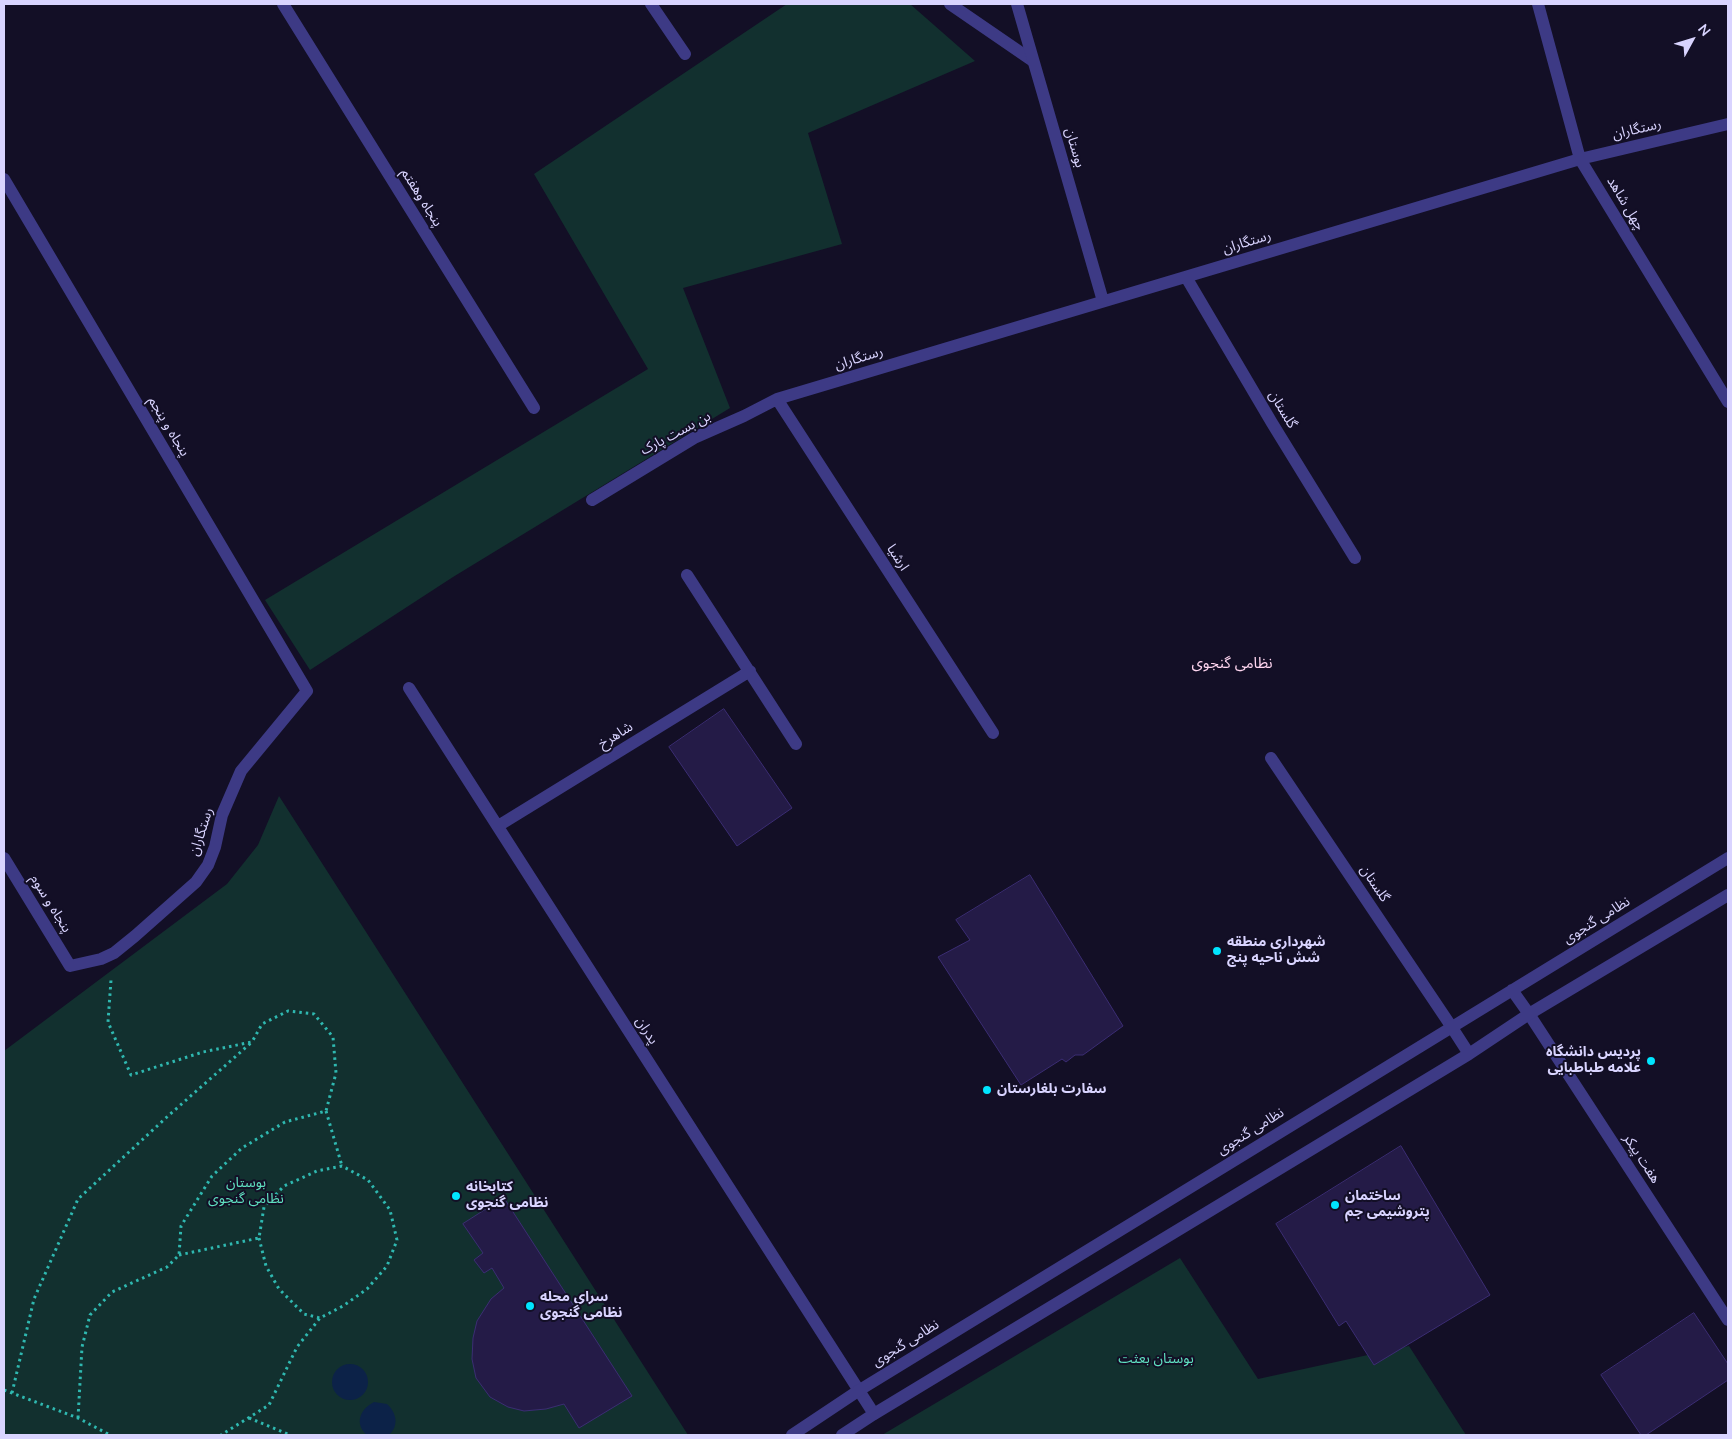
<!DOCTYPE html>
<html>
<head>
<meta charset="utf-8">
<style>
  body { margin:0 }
  #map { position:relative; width:1732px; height:1439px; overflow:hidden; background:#130f26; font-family:"Nunito Sans",sans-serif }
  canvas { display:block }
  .frame { position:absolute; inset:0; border:5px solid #d9d4ff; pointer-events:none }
  .north { position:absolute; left:1667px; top:15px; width:50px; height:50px; -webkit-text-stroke:4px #130f26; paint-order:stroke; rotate:51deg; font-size:14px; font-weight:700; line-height:20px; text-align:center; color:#d9d4ff }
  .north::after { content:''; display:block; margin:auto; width:18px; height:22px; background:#d9d4ff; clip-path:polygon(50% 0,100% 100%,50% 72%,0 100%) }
</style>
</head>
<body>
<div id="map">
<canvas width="1732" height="1439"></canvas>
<div class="frame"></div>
<div class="north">N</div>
</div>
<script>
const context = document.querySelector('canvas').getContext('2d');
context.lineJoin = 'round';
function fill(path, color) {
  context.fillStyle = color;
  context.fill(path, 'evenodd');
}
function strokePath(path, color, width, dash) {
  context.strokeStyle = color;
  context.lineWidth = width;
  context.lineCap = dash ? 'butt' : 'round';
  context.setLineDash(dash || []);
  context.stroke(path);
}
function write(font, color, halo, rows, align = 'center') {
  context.font = font + ' "Nunito Sans","Noto Sans Arabic",sans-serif';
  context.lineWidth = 4;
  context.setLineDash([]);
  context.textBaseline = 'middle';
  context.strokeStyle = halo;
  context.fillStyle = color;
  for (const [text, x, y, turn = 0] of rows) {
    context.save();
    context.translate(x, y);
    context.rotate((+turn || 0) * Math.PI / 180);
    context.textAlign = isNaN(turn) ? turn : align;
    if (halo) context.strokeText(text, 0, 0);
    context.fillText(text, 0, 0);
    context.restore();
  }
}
fill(new Path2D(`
  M787,4H910L975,61L808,133L842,244L683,288L730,408L453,577L310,670L265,600L648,369L534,174Z
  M279,796L688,1435H4V1051L227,884L258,845Z
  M1180,1258L1258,1379L1409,1346L1466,1435H882Z`), '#12302f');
fill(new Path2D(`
  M332 1382a18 18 0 1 1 36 0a18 18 0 1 1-36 0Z
  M374,1402L387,1404C397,1413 399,1426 389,1435H367C354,1424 360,1409 374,1402Z`), '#0c2248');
const building = new Path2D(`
  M724,709L792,808L737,846L669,747Z
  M1030,875L1123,1026L1083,1055H1075L1066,1062L1062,1059L1021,1085L938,957L970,940L956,920Z
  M1401,1146L1490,1295L1374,1365L1346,1321L1339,1326L1276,1224Z
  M504,1198L632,1396L579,1428L564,1404L546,1409L524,1411L508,1407L490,1397L476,1378L472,1359L473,1338L477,1321L491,1299L504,1288L492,1268L484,1273L474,1260L483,1253L463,1224Z
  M1694,1313L1728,1364V1380L1646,1435H1641L1601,1375Z`);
fill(building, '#241b47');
strokePath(building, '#3b2d73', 1);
strokePath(new Path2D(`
  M326,1111L342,1166
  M259,1238L266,1266L279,1289L304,1314L320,1318
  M179,1255L259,1238L264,1207L284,1186L317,1171L342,1166L368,1180L390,1210L397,1240L387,1266L367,1289L343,1306L320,1318L297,1347L269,1405L221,1435
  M4,1390L78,1418L110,1435
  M12,1393L34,1299L78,1199L168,1116L252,1042
  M78,1418L82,1347L90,1315L112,1292L167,1267L179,1255L181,1226L212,1176L242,1148L285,1122L326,1111L336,1073L333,1037L314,1014L288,1011L262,1024L252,1042L203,1052L131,1075L108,1022L111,980
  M249,1418L290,1435`), '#2fb8b0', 3, [2.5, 4]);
strokePath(new Path2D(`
  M950,4L1033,61`), '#3d3a85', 12);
strokePath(new Path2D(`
  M283,4L534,408
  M651,4L685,54
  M1017,4L1103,301
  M1538,4L1580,159L1728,402
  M4,179L307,691L241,771L222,815L215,847L208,865L196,882L135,936L114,953L101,959L70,966L4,858
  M1186,277L1272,423L1355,558
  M777,399L993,733
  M592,500L694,438L744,416L777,399L1580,159L1728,124
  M687,575L796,744
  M409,688L874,1414
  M1271,758L1451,1026
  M498,826L750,671
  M1529,1014L1728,1320`), '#3d3a85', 12);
strokePath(new Path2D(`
  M1512,990L1529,1014
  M1451,1026L1469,1054
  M792,1435L858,1391L1728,858
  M842,1435L874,1414L1469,1054L1529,1014L1728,895`), '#3d3a85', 12);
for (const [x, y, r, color] of [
  [1217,951,5,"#00e5ff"],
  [1651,1061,5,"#00e5ff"],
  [987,1090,5,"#00e5ff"],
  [456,1196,5,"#00e5ff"],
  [1335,1205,5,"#00e5ff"],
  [530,1306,5,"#00e5ff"]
]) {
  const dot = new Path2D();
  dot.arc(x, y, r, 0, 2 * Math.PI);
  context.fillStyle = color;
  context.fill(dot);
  strokePath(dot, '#130f26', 2);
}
write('14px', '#d9d4ff', '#130f26', [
  ["رستگاران",1637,130,-13],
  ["بوستان",1074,148,74],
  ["پنجاه وهفتم",421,198,58],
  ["چهل شاهد",1625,204,59],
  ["رستگاران",1247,243,-17],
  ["رستگاران",859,359,-17],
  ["گلستان",1282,410,59],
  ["پنجاه و پنجم",168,427,59],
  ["بن بست پارک",676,434,-28],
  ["ارشیا",897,558,57],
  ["شاهرخ",616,736,-32],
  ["رستگاران",202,832,-72],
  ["گلستان",1374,884,56],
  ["پنجاه و سوم",50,904,58],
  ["نظامی گنجوی",1597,921,-32],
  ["پدران",646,1031,57],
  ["نظامی گنجوی",1251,1132,-32],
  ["هفت پیکر",1641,1159,57],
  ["نظامی گنجوی",906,1344,-32]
]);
write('bold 14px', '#d9d4ff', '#130f26', [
  ["شهرداری منطقه",1227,943],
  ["شش ناحیه پنج",1227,959],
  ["پردیس دانشگاه",1641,1053,"right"],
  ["علامه طباطبایی",1641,1069,"right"],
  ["سفارت بلغارستان",997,1090],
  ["كتابخانه",466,1188],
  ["نظامی گنجوی",466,1204],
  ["ساختمان",1345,1197],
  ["پتروشیمی جم",1345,1213],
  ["سرای محله",540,1298],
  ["نظامی گنجوی",540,1314]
], 'left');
write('14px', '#5fe0c0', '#130f26', [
  ["بوستان",246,1184],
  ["نظامی گنجوی",246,1200],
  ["بوستان بعثت",1156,1360]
]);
write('15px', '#ffd6f0', '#130f26', [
  ["نظامی گنجوی",1232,664]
]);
</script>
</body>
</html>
